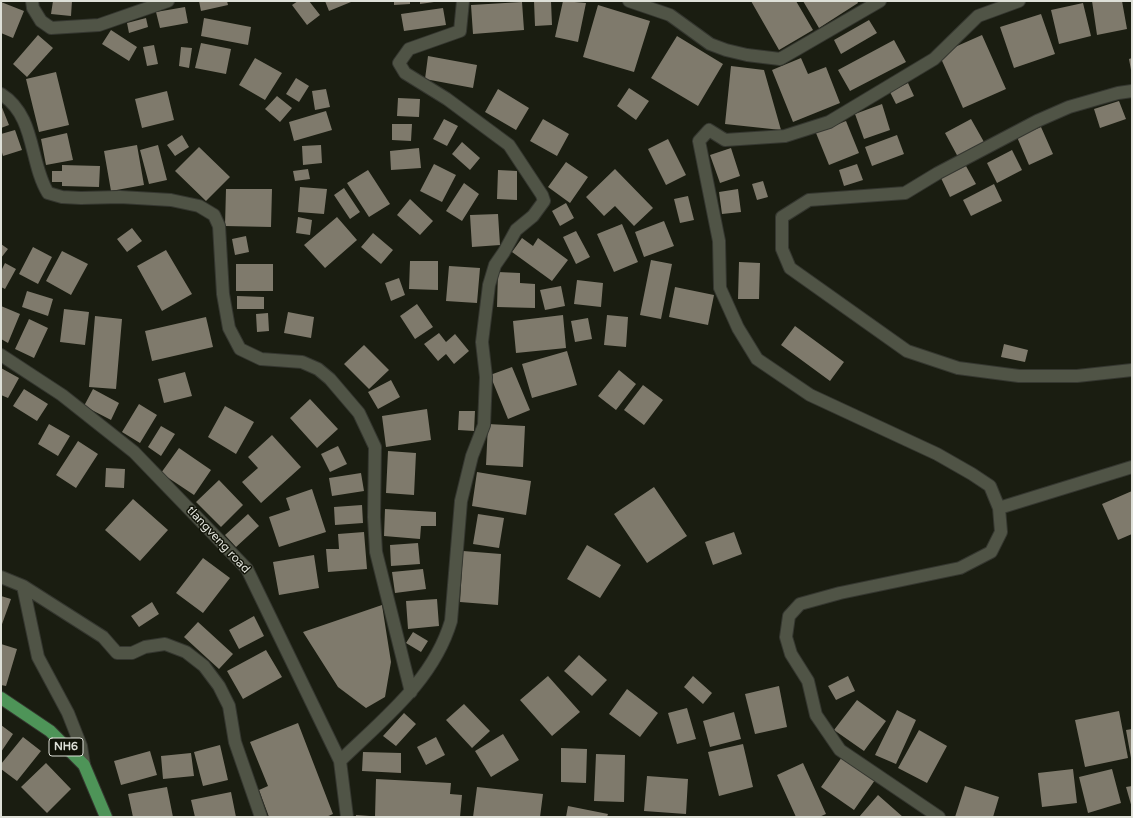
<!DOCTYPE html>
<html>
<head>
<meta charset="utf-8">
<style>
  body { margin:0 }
  #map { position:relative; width:1133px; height:818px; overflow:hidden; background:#1a1d11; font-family:"Varela Round",sans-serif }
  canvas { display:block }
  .frame { position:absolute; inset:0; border:2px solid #dee0d8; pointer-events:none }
</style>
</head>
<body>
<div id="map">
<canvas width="1133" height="818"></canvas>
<div class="frame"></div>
</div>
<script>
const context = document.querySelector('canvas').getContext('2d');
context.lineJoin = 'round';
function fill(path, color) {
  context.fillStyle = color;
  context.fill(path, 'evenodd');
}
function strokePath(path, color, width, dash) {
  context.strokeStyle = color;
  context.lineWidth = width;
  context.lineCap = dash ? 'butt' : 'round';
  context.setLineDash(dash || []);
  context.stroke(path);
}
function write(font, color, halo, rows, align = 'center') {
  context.font = font + ' "Varela Round",sans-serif';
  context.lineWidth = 3;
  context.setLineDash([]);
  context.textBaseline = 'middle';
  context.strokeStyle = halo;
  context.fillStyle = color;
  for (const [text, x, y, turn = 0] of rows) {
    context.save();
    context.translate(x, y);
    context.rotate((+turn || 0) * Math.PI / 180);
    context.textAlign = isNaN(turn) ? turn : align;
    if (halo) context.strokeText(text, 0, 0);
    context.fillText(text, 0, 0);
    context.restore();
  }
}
fill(new Path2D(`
  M53,1H72L71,16L51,14Z
  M199,1H227L228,5L201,11Z
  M298,1H309L320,15L307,25L292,5Z
  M325,1H351V2L329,11Z
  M394,1H410V4L394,5Z
  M420,1H434V2L420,4Z
  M534,1H551L552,25L535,26Z
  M563,1L586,3L578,42L555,37Z
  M751,1H796L813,30L779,50Z
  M803,1H857L858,3L819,28Z
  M1092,1H1122L1127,29L1097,35Z
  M1,2L24,11L13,38L1,33Z
  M522,2L524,30L473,34L471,5Z
  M1083,3L1091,36L1059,44L1051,10Z
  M598,5L650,21L634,72L583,57Z
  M185,7L188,23L160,28L156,12Z
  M443,8L446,25L404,31L401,14Z
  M1041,14L1055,54L1014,68L1000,27Z
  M146,18L148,27L129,33L127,23Z
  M204,18L251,27L248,45L201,36Z
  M869,20L877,33L841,54L834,40Z
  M111,30L137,47L129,61L102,44Z
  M38,35L53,48L27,77L13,64Z
  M982,35L1006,89L963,108L939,54Z
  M677,36L723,64L698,106L651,78Z
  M894,40L906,62L850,91L838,70Z
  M201,43L231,49L226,74L195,68Z
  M154,45L158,64L147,66L143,47Z
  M181,47L192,48L189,68L179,66Z
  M428,56L477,65L473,88L425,79Z
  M255,58L282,73L265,100L239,85Z
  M801,58L808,74L826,67L840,103L793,122L772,70Z
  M1132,58V70H1131L1129,59Z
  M731,66L764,70L781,130L725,124Z
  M56,72L69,125L39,132L26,79Z
  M296,78L309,86L299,102L286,94Z
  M908,83L914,96L896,104L890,92Z
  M629,88L649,101L636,120L617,106Z
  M326,89L330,107L315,110L312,91Z
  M498,89L529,108L516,130L485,112Z
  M167,91L174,120L142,128L135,99Z
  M277,96L292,108L280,122L265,109Z
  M398,98L420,99L419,117L397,116Z
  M1119,101L1126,119L1100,128L1094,109Z
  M882,104L890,130L864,139L855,114Z
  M1,105L9,125L1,128Z
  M326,111L332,130L294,141L289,122Z
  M444,119L458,126L447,146L433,139Z
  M543,119L569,134L557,156L530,141Z
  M971,119L984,142L958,157L945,133Z
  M846,121L859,153L829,165L816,133Z
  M392,124H412L411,141L392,140Z
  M1041,127L1053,154L1029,165L1017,137Z
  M15,130L22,150L3,156L1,149V134Z
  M67,133L73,160L46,165L41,139Z
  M182,135L189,147L175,156L167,145Z
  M897,135L904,154L872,166L865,147Z
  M668,139L686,175L666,185L648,149Z
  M462,142L480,158L470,170L452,154Z
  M137,145L144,185L111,191L104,151Z
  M158,145L167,180L149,184L140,150Z
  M321,145L322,163L303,165L302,146Z
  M199,147L230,177L206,201L175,171Z
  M419,148L421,168L391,170L390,151Z
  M731,148L740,176L720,183L710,155Z
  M1012,150L1022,170L997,183L987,163Z
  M566,162L588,177L570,203L548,187Z
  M434,164L456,175L442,202L420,191Z
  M857,164L863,180L844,186L839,170Z
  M62,165L100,166L99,187L62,186V182H52V171H62Z
  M966,166L976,184L950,197L941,178Z
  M308,169L310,179L295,181L293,171Z
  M615,169L653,208L634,226L615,206L604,216L586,197Z
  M368,170L390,204L369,217L347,183Z
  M498,170L517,171V200L497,199Z
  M763,181L768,197L757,200L752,184Z
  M464,183L479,194L462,221L446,211Z
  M994,184L1002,201L971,216L963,200Z
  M300,187L327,189L324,214L298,212Z
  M344,188L360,212L350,219L334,195Z
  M226,189H272L271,227L225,226Z
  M738,189L741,212L722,214L719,192Z
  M688,196L694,220L680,223L674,199Z
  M410,199L433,221L420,235L397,215Z
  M566,203L574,218L560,226L552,211Z
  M498,214L500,245L472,247L470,215Z
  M298,217L312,220L310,235L296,233Z
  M337,217L357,240L325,268L304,245Z
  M664,221L674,246L644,257L635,232Z
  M622,224L638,262L614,272L597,234Z
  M132,228L142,241L127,252L117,239Z
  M576,231L590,257L576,264L563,237Z
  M373,233L393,250L381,264L361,247Z
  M246,236L249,252L235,255L232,239Z
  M522,238L533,246L538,238L568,260L552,281L512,252Z
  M1,244L8,249L1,258Z
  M33,247L52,257L38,284L19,274Z
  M166,250L192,294L162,311L137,266Z
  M62,251L88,264L71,295L46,281Z
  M651,260L672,264L661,319L640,315Z
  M410,261H438V290L409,289Z
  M739,262L760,263L759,299H738Z
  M5,263L16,269L5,289L1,287V271Z
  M236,264H273V291H236Z
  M449,266L480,268L477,303L446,301Z
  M498,272L520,273V283L535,284V308L497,307Z
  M399,278L405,295L391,301L385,283Z
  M577,280L603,283L601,307L574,304Z
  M561,286L565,306L545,310L540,290Z
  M675,287L714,295L708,325L669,317Z
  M27,291L53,299L48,316L22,307Z
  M237,296L264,297V309H237Z
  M417,304L433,327L415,339L400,316Z
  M1,306L20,314L8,343L1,339Z
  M64,309L89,312L85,345L60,342Z
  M288,312L314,317L311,338L284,333Z
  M268,313L269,331L257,332L256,314Z
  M563,315L566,348L516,353L513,321Z
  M607,315L628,317L626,347L604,345Z
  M95,316L122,319L116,389L89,387Z
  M206,317L213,347L152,361L145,331Z
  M588,318L592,339L575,342L571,321Z
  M29,319L48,328L34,358L15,349Z
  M795,326L844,362L830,381L781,345Z
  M439,333L446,342L455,334L469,351L454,364L446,354L438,361L424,344Z
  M1004,344L1028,350L1025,362L1001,357Z
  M364,345L389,370L369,389L344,364Z
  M567,351L577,385L532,398L522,364Z
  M512,367L530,410L508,419L490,375Z
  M1,368L19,378L8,398L1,395Z
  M619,370L636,384L616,410L598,396Z
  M185,372L192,396L164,403L158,379Z
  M391,380L400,397L378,409L368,392Z
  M643,385L663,400L644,425L624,410Z
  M24,389L48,404L37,421L13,406Z
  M93,389L119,403L111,420L84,406Z
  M310,399L338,429L317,448L290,418Z
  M139,404L157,415L140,443L122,432Z
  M225,406L254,422L236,454L208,437Z
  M427,409L431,440L386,447L382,416Z
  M459,411H475L474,431L458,430Z
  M49,424L70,436L58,456L38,444Z
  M488,424L525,426L523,467L486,465Z
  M161,426L175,434L161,456L148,447Z
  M272,435L301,467L261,503L242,482L258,468L248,457Z
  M78,441L98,454L76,488L56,475Z
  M338,446L347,464L330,472L321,454Z
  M179,448L211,470L194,495L161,473Z
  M388,451L416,453L414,495L386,493Z
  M106,468L125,469L124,488L105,487Z
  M477,472L531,481L526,515L472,506Z
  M361,473L364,491L332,496L329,478Z
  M219,480L243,505L221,527L196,502Z
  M654,487L687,536L647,563L614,514Z
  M312,489L326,532L279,547L269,517L290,510L286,498Z
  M1132,491V534L1118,540L1102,504Z
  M133,499L168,530L140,561L105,530Z
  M362,505L363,523L335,525L334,507Z
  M385,509L436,512V526H421L420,539L384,536Z
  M248,514L259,526L236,547L225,535Z
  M478,514L504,518L499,548L473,544Z
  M364,532L367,569L328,572L326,549H339L338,534Z
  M734,532L742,554L713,565L705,542Z
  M418,543L420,564L391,566L390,545Z
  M587,545L621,565L600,598L567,579Z
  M463,551L501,554L498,605L460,602Z
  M314,555L319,588L279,595L273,562Z
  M203,558L230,578L203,613L176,593Z
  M423,569L426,589L395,593L392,572Z
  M1,596L11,599L1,627Z
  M437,599L439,626L408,629L406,601Z
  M152,602L159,614L139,627L131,616Z
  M382,605L391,662L385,697L366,708L338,687L303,632Z
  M254,616L264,636L239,649L229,630Z
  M198,622L233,654L219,669L184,637Z
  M413,632L428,641L421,652L406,643Z
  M1,644L17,649L6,686L1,685Z
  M266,650L282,677L243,699L227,671Z
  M579,655L607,680L592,696L564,671Z
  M548,676L580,712L552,736L520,700Z
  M693,676L712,693L703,704L684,687Z
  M848,676L855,691L836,700L828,686Z
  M779,686L787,727L755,734L745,694Z
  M627,689L658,713L640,737L609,714Z
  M857,700L886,721L864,751L834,730Z
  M464,704L490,731L472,748L446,720Z
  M687,708L696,739L677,744L668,713Z
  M897,710L916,720L896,764L875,755Z
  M1119,711L1128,758L1085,767L1075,720Z
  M734,712L741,739L710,747L703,721Z
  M404,713L416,724L396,746L383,736Z
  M298,723L333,814L326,817H269L259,790L268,786L250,742Z
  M1,725L13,734L1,752Z
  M1132,729V758H1131L1126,730Z
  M919,730L947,746L927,783L898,768Z
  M503,734L519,760L491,777L475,751Z
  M23,737L41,751L17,781L1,769V764Z
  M436,737L445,755L426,765L417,747Z
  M743,744L753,787L719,796L708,752Z
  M220,745L228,780L203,786L194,752Z
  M561,748L587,749L586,783L561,782Z
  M150,751L157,775L121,785L114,761Z
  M363,752L401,753V773L362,771Z
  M191,753L194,776L163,779L161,756Z
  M596,754L625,755L624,802L594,801Z
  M842,757L875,780L854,810L821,787Z
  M46,763L71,789L47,813L21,787Z
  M803,763L826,814L819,817H796L777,775Z
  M1073,769L1077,803L1042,807L1038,773Z
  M1112,769L1121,803L1088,813L1079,777Z
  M647,776L688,779L686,814L644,811Z
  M376,779L451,783L450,794L462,795L460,817H375Z
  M965,786L999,797L993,817H955Z
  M1132,786V808L1126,787Z
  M167,787L173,817H133L128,794Z
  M477,787L543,794L540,817H473Z
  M231,792L236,817H195L191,800Z
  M878,795L903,817H859Z
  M568,806L608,814L607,817H566Z
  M356,815L370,816V817H356Z`), '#7f7a6c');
const minor = new Path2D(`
  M32,1L33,8L41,21L51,28L99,25L168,1
  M629,1L670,15L710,44L726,50L747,55L780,59L880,1
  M1132,91L1118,93L1069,107L1037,121L938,173L905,193L809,200L782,217V249L790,268L907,351L958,368L1019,376H1077L1132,370
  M1,94C36,116 29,162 48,193L62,197L81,198L120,197L171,200L199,206L214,215L219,226L223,294L229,328L240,349L261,359L302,362L318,369L330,379L359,413L375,447L374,517L376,552L411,692
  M1,355L62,395L134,452L247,569L340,761L347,817
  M999,508L1132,467
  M1,577L23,586L38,657L68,713L81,746L84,765
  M23,586L103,637L117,653H132L145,647L165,644L186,652L204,666L219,686L229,706L235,742L261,817
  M340,761C384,718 433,681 451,621L461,501L472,456L484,425L486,377L482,342L489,285L495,265L504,252L516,230L533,216L544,201L542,195L509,145L447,99L405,73L399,63L409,49L460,31L463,1
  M939,817L840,750L816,715L808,681L791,654L786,637L789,616L800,604L840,593L960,568L991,552L1001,532L999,508L990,486L972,474L937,454L810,395L757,359L738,328L720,288L719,241L699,141L709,130L725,140L785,136L829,122L934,59L978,16L1019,1`);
const trunk = new Path2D(`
  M1,698L50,731L84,765L106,817`);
strokePath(minor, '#353730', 14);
strokePath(trunk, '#353730', 14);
strokePath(minor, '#505446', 12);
strokePath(trunk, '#4e9458', 12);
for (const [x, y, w] of [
  [66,747,34]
]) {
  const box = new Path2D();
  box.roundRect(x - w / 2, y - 9, w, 18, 3);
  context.fillStyle = '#111308';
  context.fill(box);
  strokePath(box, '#dee0d8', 1);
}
write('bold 11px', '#dee0d8', null, [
  ["NH6",66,747]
]);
write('12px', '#dee0d8', '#111308', [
  ["tlangveng road",218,540,47]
]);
</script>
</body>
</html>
